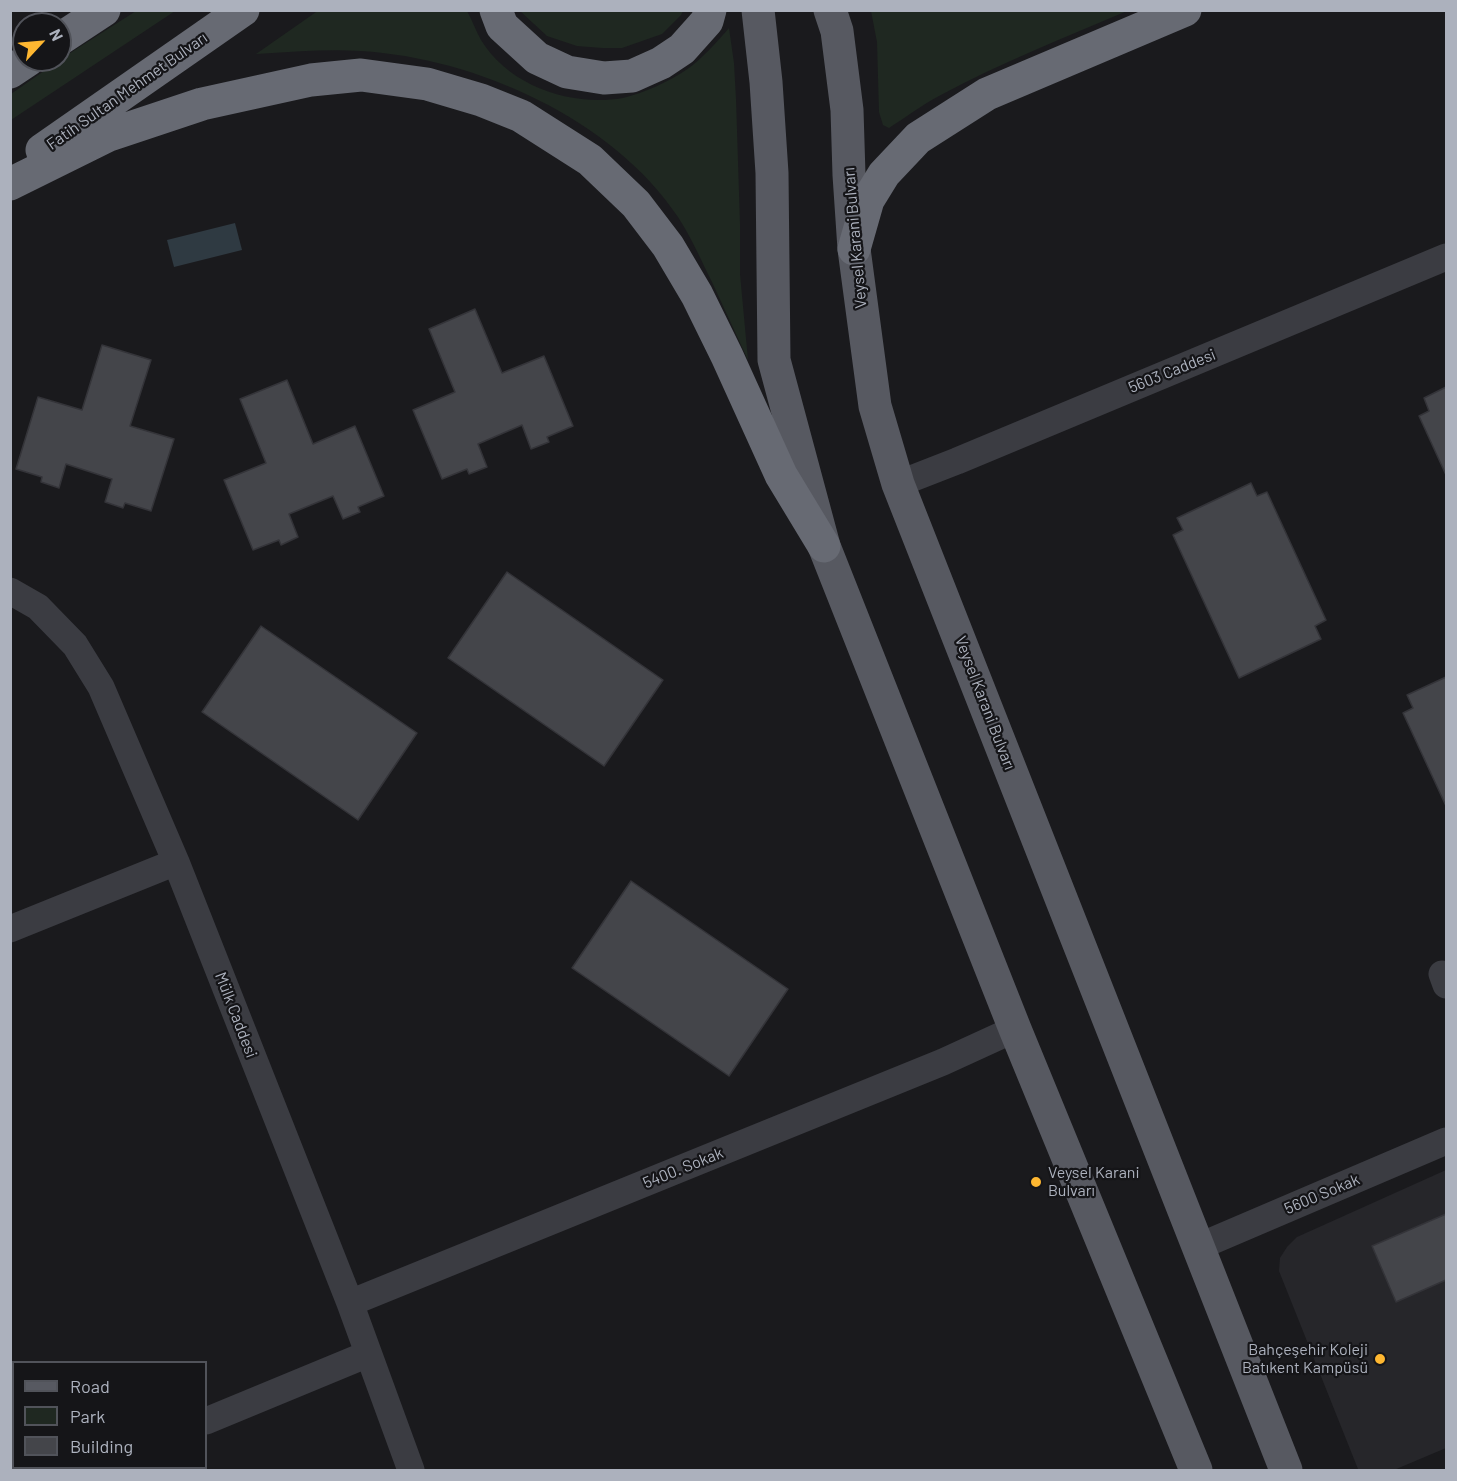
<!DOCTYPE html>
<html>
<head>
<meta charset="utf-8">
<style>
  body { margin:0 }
  #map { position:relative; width:1457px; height:1481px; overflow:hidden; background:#1a1a1d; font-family:Barlow,sans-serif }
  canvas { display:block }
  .frame { position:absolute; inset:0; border:12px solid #acb1bd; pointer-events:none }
  .legend { position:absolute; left:12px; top:1361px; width:195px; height:108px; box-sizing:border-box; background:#151518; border:2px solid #51535a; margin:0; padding:8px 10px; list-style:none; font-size:18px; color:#acb1bd }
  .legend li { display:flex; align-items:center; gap:12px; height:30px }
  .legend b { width:30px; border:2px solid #51535a }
  .north { position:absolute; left:12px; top:12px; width:60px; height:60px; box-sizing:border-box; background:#151518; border:2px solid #51535a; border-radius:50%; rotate:64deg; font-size:16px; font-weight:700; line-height:24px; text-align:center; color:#acb1bd }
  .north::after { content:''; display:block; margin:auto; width:21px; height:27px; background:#feb731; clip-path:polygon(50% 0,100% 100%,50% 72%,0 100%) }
</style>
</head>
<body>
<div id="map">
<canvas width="1457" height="1481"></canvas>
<div class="frame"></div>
<ul class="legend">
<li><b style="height:8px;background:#575961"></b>Road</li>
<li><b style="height:16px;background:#1f2821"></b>Park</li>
<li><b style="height:16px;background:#44454a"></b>Building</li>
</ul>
<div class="north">N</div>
</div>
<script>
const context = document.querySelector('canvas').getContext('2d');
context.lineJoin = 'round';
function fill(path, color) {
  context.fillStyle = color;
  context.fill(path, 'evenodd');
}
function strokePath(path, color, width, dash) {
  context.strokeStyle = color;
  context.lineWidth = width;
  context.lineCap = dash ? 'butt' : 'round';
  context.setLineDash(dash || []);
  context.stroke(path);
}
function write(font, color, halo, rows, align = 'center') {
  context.font = font + ' Barlow,sans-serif';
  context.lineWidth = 4.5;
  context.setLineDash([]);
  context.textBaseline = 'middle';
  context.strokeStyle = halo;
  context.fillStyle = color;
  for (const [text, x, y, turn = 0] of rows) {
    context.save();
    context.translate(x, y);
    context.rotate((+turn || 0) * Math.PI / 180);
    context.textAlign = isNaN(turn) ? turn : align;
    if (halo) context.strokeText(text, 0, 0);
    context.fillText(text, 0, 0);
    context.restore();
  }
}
fill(new Path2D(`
  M1446,1170V1448L1394,1470H1365L1358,1469L1279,1271L1280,1258L1287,1247L1297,1237Z`), '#26262a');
fill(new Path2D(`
  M319,10L467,11C472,20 476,31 481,40C509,86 571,107 623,98C644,93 668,82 686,70C702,59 716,43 729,28L734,63L736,99L740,224V274L748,360C736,334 724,308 712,282C701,260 691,237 678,217C613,119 476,58 361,51C326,49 291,52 256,54Z
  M136,11H175L11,120V94L64,57Z
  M520,11H683L681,15L662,34L622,48H603L577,46L547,36Z
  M871,11V10L1127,11C1064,38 1000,63 939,96C922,105 906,117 889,128L883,125L879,112L877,42Z`), '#1f2821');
fill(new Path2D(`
  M235,223L242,250L174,267L167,240Z`), '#2f3a42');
const building = new Path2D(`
  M475,309L502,373L544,356L573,426L547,437L549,442L531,449L522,425L478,444L487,467L469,474L467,469L442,479L413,410L455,392L429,329Z
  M102,345L151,360L130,426L174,439L151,511L125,503L123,508L105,502L112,479L66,464L59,488L41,482L42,477L16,469L38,397L82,410Z
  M287,380L313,444L355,426L384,496L358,507L360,512L343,519L333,496L289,514L298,537L281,545L279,540L253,550L224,480L266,463L240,399Z
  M1446,387V475L1419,416L1429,411L1424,398Z
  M1251,483L1257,496L1267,492L1326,620L1315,626L1321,639L1239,678L1173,535L1183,530L1177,518Z
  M507,572L663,680L604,766L448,658Z
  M261,626L417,733L358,820L202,712Z
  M1446,677V806L1403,713L1413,708L1407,695Z
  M631,881L788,989L729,1076L572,968Z
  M1446,1214V1280L1396,1302L1372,1246Z`);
fill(building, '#44454a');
strokePath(building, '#343439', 1.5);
strokePath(new Path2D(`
  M898,484L957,461L1446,257
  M10,591L38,607L75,645L101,687L176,862L350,1303L411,1470
  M10,929L176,862
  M1442,974L1446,985
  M1198,1247L1446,1141
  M350,1303L943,1062L1015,1029
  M206,1421L368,1354
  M85,1470L92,1468`), '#3b3c42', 27);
strokePath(new Path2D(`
  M758,10L766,82L772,173L774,360L824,546L1015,1029L1196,1470
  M830,10L837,31L847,110L849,175L854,249L875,406L898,484L1286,1470`), '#575961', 33);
strokePath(new Path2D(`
  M496,10L502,26L537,58L567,72L604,78L632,76L661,63L682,49L707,21L710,10
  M60,39L104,10
  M10,72L28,60
  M42,150L243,10
  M10,184L109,135L202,104L311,80L361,75L427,84L481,100L521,116L590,160L636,204L668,246L697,295L727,356L781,475L824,546
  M854,249L868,200L884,174L918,138L987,94L1185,10`), '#676a73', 33);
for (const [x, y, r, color] of [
  [1036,1182,6,"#feb731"],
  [1380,1359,6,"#feb731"]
]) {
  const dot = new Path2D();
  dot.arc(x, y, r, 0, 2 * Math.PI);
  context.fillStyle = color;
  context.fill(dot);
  strokePath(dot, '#151518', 2);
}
write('16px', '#acb1bd', '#151518', [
  ["Fatih Sultan Mehmet Bulvarı",127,91,-35],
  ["Veysel Karani Bulvarı",855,238,-95],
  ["5603 Caddesi",1172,371,-22],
  ["Veysel Karani Bulvarı",985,703,69],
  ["Mülk Caddesi",236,1015,69],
  ["5400. Sokak",683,1168,-22],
  ["5600 Sokak",1322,1194,-23]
]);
write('16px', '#acb1bd', '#151518', [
  ["Veysel Karani",1048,1173],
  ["Bulvarı",1048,1191],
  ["Bahçeşehir Koleji",1368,1350,"right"],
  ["Batıkent Kampüsü",1368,1368,"right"]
], 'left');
</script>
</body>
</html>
